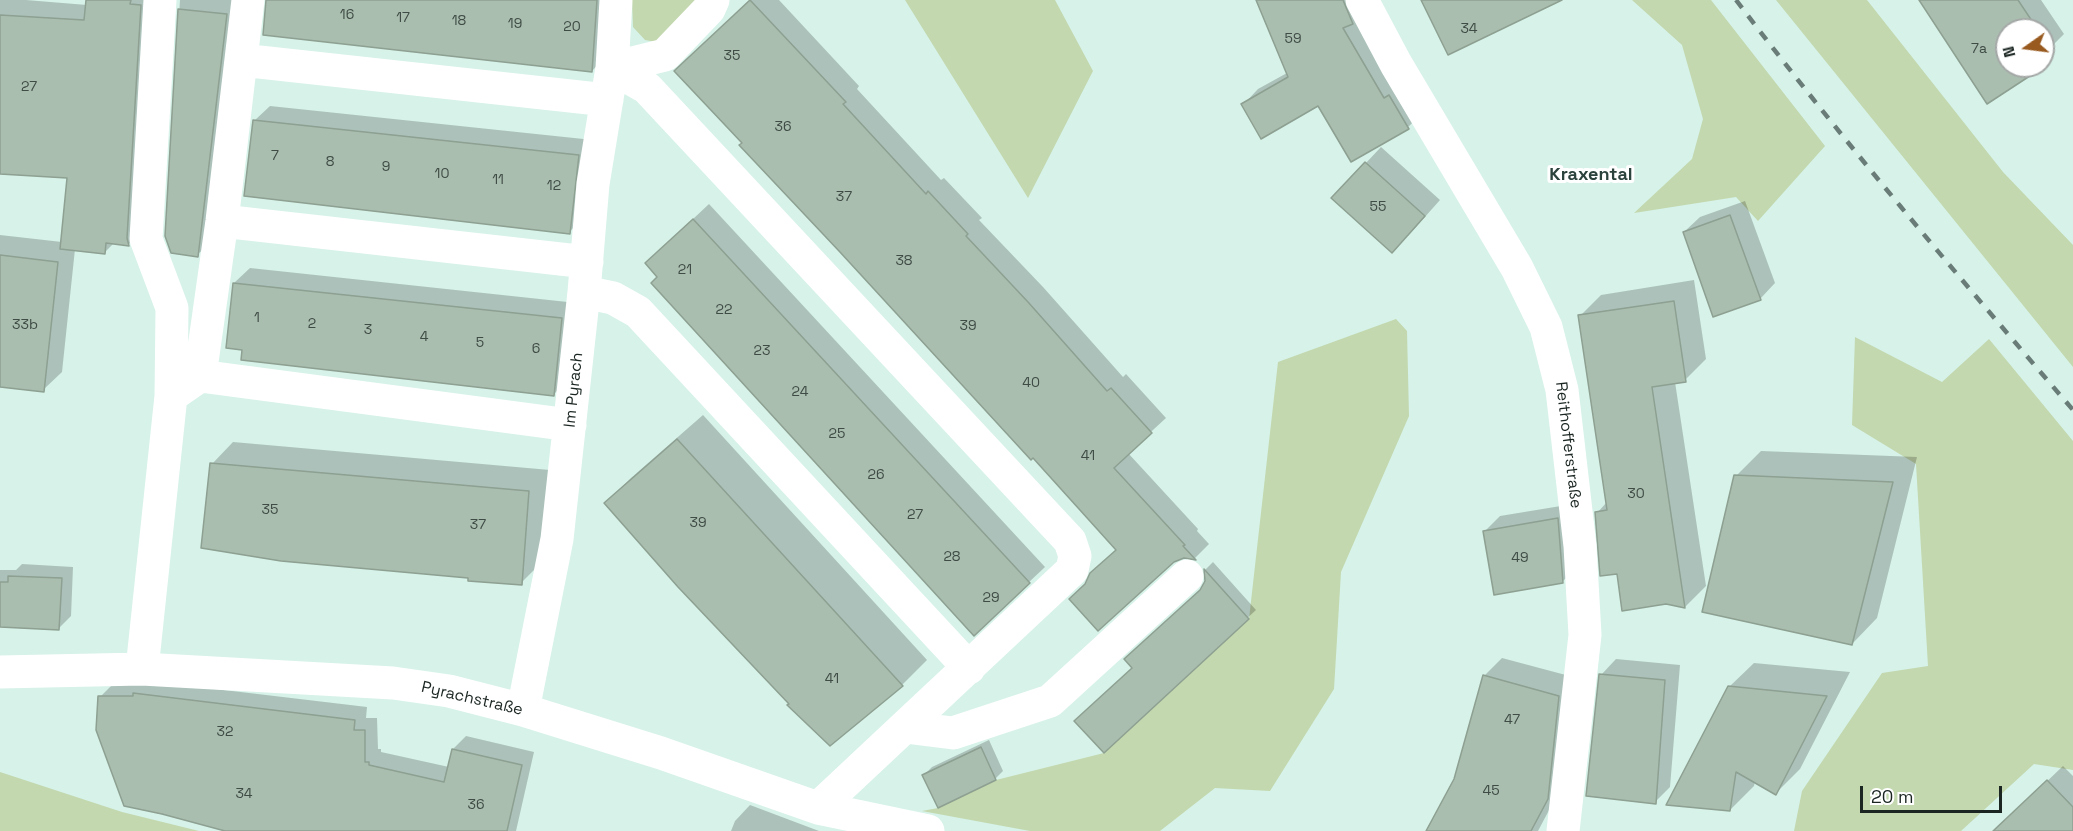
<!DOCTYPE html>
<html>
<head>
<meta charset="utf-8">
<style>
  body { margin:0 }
  #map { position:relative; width:2073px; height:831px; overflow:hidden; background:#d6f2e9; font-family:"Space Grotesk",sans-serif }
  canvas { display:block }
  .north { position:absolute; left:1995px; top:18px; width:60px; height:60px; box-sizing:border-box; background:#fff; border:2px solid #a4a8a7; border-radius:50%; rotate:256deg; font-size:16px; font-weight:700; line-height:24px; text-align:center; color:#1b2623 }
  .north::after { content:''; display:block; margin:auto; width:21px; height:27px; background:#985a1f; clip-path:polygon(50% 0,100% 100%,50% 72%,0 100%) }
  .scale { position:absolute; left:1860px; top:786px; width:142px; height:27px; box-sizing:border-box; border:3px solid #1b2623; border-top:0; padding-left:8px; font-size:18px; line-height:21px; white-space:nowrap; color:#1b2623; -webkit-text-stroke:4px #fff; paint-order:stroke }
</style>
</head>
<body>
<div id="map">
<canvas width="2073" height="831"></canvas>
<div class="north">N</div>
<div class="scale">20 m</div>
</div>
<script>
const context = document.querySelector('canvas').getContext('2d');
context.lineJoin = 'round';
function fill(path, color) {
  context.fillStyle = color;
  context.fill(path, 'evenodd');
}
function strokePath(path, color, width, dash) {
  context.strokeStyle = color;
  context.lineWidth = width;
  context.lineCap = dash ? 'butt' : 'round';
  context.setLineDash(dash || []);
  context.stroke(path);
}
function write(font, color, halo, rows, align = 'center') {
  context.font = font + ' "Space Grotesk",sans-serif';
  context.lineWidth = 6;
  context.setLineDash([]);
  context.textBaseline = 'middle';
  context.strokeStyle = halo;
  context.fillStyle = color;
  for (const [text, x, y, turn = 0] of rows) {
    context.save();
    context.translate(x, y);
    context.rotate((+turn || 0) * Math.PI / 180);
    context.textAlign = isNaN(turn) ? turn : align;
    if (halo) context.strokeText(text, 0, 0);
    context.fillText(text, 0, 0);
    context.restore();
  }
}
fill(new Path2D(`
  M632,0H703L656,42L645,40L633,27Z
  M905,0H1055L1093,71L1028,198Z
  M1632,0H1711L1825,146L1758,221L1736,197L1634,213L1692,159L1703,119L1682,45Z
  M1776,0H1867L2003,172L2073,245V367Z
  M1396,319L1407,331L1409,416L1341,572L1334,689L1270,791L1215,788L1160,831H1030L922,811L938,808L996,780L1104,753L1249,619L1278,362Z
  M1855,337L1942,382L1989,339L2073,441V770L2034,764L1961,831H1794L1802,791L1882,673L1928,666L1916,464L1852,425Z
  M0,772L122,812L199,831H0Z`), '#c3d8ae');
fill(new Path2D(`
  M0,0H26L87,5V0H154L143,230L128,245L114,243L105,252L75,249L62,372L43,390L0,386V235L62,242L69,176L0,172Z
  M180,0H241L212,241L197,255L166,236Z
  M268,0H611L606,56L592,71Z
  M751,0H779L859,86L857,89L941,180L944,178L982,218L979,220L1043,287L1123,377L1126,374L1166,418L1128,453L1198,529L1197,531L1209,544L1195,558L1183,556L1087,583L1118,549L744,143L691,56Z
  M1258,0H1362L1424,112L1408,127L1351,160L1319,104L1243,105L1258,89L1287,73Z
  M1933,0H2041L2064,34L2051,47L2054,53L2043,65V30H2007V66H2042L1987,102Z
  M270,106L593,140L585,217L569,232L254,121Z
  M1381,147L1440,200L1408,236L1333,198Z
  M1745,201L1775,283L1760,299L1684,232L1700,217Z
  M709,204L1045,567L974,634L659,277L662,248Z
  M250,268L577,303L569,379L553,395L244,348L234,283Z
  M1694,280L1706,359L1685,380L1675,382L1706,586L1685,607L1666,602L1618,572L1597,513L1607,502L1580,316L1601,295Z
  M703,415L927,660L902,685L790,703L606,503L631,478Z
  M233,442L550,470L542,562L521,583L470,576L212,464Z
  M1761,451L1917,457L1877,618L1852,644L1736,476Z
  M1573,504L1578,566L1563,581L1484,532L1500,516Z
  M1213,562L1256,610L1104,751L1134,667L1202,589L1207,581L1205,570Z
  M22,564L73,567L71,616L58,629L0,626V570H16Z
  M1502,658L1577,678L1565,780L1538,831H1426L1456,780L1484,676Z
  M1616,659L1680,665L1670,787L1655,802L1601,675Z
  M1754,663L1850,672L1800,769L1776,793L1755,781L1754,786L1730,810L1729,687Z
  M148,681L367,707L366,718H377L378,749H381V752L449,767L453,749L466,736L534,752L516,831H231L100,697L113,684Z
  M989,740L1003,771L995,779L924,775L932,767Z
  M2063,766L2073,776V831H1995Z
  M750,805L819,831H731L735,821Z`), '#0003');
const building = new Path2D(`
  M86,0H131L130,4L141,5L127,238L129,246L106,243L105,254L60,249L67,178L0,174V15L84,20Z
  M266,0H597L592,72L263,35Z
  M750,0L846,102L843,104L926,194L928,191L968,234L966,236L1028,302L1107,391L1111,388L1152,433L1114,468L1185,545L1183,546L1196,560L1184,558L1174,562L1098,631L1069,599L1085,584L1090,573L1116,550L1033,458L1031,460L839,251L739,145L742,143L674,71Z
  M1256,0H1343L1353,24L1343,28L1384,98L1389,95L1409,129L1351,162L1318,106L1261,139L1241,104L1288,77Z
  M1421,0H1562L1448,55Z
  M1919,0H2018L2038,30H2007V66H2040L2042,68L1987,104Z
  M178,9L227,14L198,257L171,253L165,236Z
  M253,120L579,155L570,234L244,196Z
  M1365,162L1425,216L1392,253L1331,198Z
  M1730,215L1761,300L1713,317L1683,232Z
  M693,219L1030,583L974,636L651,283L657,277L645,263Z
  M0,255L58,262L44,392L0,387Z
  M233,283L562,318L554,396L241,360L242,350L226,348Z
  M1674,301L1686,382L1652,387L1685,608L1666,604L1622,611L1617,574L1600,576L1595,512L1607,510L1578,315Z
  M677,439L903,686L830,746L787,705L789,704L678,587L604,503Z
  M210,463L529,491L522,585L468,581V578L281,561L201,548Z
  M1734,475L1893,482L1852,645L1702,612Z
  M1558,518L1563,583L1494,595L1483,531Z
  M1204,569L1249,619L1104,753L1074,721L1132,668L1124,659L1200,590L1205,581Z
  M8,576L62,578L59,630L0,627V582H8Z
  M1599,674L1665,680L1656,804L1586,796Z
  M1483,675L1559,696L1548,799L1531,831H1426L1454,779Z
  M1728,686L1827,696L1776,795L1736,772L1730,811L1666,805Z
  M133,693L355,720L354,730H365V762H369V765L444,782L452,749L522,765L507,831H225L162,814L124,806L96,730L98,696H133Z
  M981,747L996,780L938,808L922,775Z
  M2047,780L2073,807V831H1993Z`);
fill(building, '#aabeaf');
strokePath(building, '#8da091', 1.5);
strokePath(new Path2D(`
  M1362,0L1396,64L1517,268L1546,327L1562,390L1580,546L1585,635L1563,831
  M241,60L607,100
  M612,68L647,88L1070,541L1075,556L1072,570L818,808
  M612,68L665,55L709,9L713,0
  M222,221L587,262
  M584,292L613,298L638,312L969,668
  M200,376L570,425
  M171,396L200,376L222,221L248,0
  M142,669L171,396L172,308L146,239L160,0
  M0,672L142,669L393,683L449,691L523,710L661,753L818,808L928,831
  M523,710L557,539L584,292L593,184L612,68L616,0
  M905,727L953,733L1050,701L1187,576`), '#fff', 33);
strokePath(new Path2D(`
  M1736,0C1843,141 1958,276 2073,410`), '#6a7c77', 4.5, [10, 10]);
write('14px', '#3f4c46', null, [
  ["16",347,15],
  ["17",403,18],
  ["18",459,21],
  ["19",515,24],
  ["20",572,27],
  ["34",1469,29],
  ["59",1293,39],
  ["7a",1979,49],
  ["35",732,56],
  ["27",29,87],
  ["36",783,127],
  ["7",275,156],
  ["8",330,162],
  ["9",386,167],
  ["10",442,174],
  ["11",498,180],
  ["12",554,186],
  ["37",844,197],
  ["55",1378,207],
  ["38",904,261],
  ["21",685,270],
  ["22",724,310],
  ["1",257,318],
  ["2",312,324],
  ["33b",25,325],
  ["39",968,326],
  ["3",368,330],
  ["4",424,337],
  ["5",480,343],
  ["6",536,349],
  ["23",762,351],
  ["40",1031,383],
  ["24",800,392],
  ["25",837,434],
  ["41",1088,456],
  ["26",876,475],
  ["30",1636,494],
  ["35",270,510],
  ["27",915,515],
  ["39",698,523],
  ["37",478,525],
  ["28",952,557],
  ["49",1520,558],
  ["29",991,598],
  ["41",832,679],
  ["47",1512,720],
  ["32",225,732],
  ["45",1491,791],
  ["34",244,794],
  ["36",476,805]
]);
write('16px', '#1b2623', '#fff', [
  ["Im Pyrach",574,390,-84],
  ["Reithofferstraße",1568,445,83],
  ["Pyrachstraße",472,699,13]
]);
write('bold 18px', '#2c433d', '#fff', [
  ["Kraxental",1591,175]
]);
</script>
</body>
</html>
